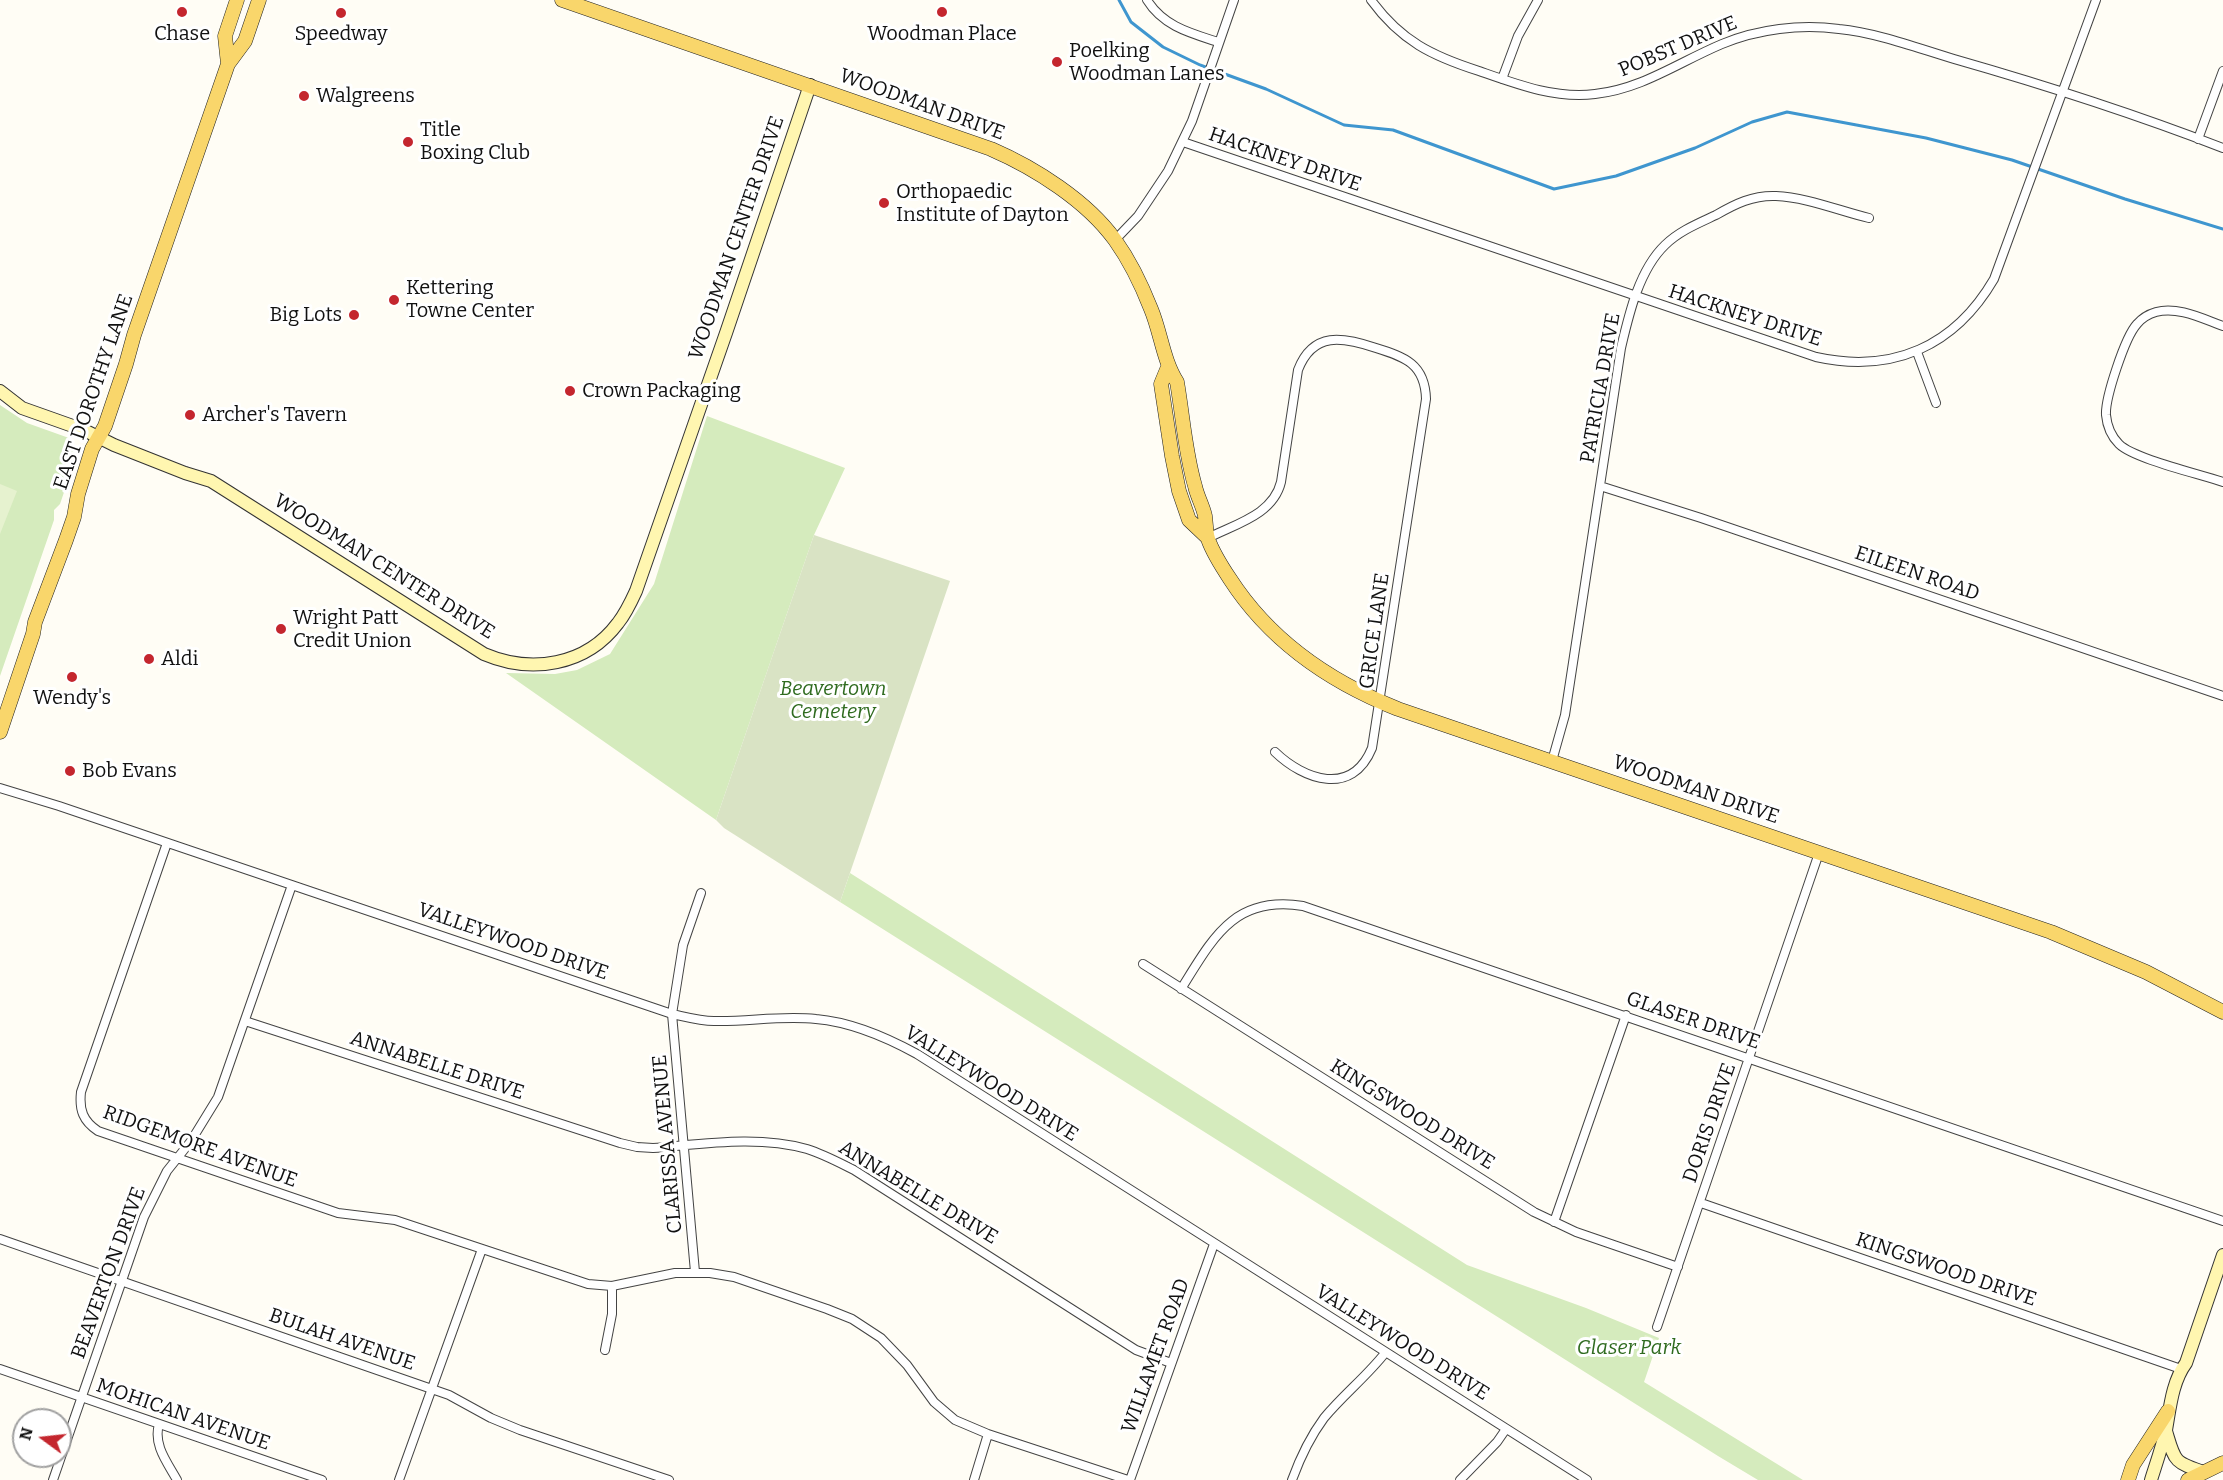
<!DOCTYPE html>
<html>
<head>
<meta charset="utf-8">
<style>
  body { margin:0 }
  #map { position:relative; width:2223px; height:1480px; overflow:hidden; background:#fffdf5; font-family:Bitter,serif }
  canvas { display:block }
  .north { position:absolute; left:12px; top:1408px; width:60px; height:60px; box-sizing:border-box; background:#fff; border:2px solid #a0a0a0; border-radius:50%; rotate:285deg; font-size:16px; font-weight:700; line-height:24px; text-align:center; color:#111 }
  .north::after { content:''; display:block; margin:auto; width:21px; height:27px; background:#c4262e; clip-path:polygon(50% 0,100% 100%,50% 72%,0 100%) }
</style>
</head>
<body>
<div id="map">
<canvas width="2223" height="1480"></canvas>
<div class="north">N</div>
</div>
<script>
const context = document.querySelector('canvas').getContext('2d');
context.lineJoin = 'round';
function fill(path, color) {
  context.fillStyle = color;
  context.fill(path, 'evenodd');
}
function strokePath(path, color, width, dash) {
  context.strokeStyle = color;
  context.lineWidth = width;
  context.lineCap = dash ? 'butt' : 'round';
  context.setLineDash(dash || []);
  context.stroke(path);
}
function write(font, color, halo, rows, align = 'center') {
  context.font = font + ' Bitter,serif';
  context.lineWidth = 6;
  context.setLineDash([]);
  context.textBaseline = 'middle';
  context.strokeStyle = halo;
  context.fillStyle = color;
  for (const [text, x, y, turn = 0] of rows) {
    context.save();
    context.translate(x, y);
    context.rotate((+turn || 0) * Math.PI / 180);
    context.textAlign = isNaN(turn) ? turn : align;
    if (halo) context.strokeText(text, 0, 0);
    context.fillText(text, 0, 0);
    context.restore();
  }
}
fill(new Path2D(`
  M0,405L27,423L69,438L76,457L60,504L54,510V520L0,676Z
  M707,416L845,468L814,535L716,820L506,673L555,674L577,670L610,654L654,584Z
  M850,873L1467,1265L1586,1308L1659,1338L1644,1382L1803,1480H1758L1718,1456L840,902Z`), '#d5ebbd');
fill(new Path2D(`
  M814,535L950,581L840,902L724,828L716,820Z`), '#d9e3c4');
fill(new Path2D(`
  M0,484L17,491L0,534Z
  M1645,1335L1658,1340L1653,1354L1639,1349Z`), '#e6f2cf');
strokePath(new Path2D(`
  M1119,0L1131,22L1163,47L1200,65L1266,89L1344,125L1393,130L1554,189L1616,176L1695,148L1752,122L1787,112L1926,138L2012,160L2125,199L2223,229`), '#3f96cf', 3);
const street = new Path2D(`
  M1147,0C1163,26 1190,33 1218,42
  M1371,0C1401,41 1432,56 1479,71C1516,84 1555,99 1595,94C1642,89 1679,62 1722,44C1758,29 1800,24 1839,29C1878,33 1917,48 1954,59C2045,85 2135,114 2223,148
  M1502,79L1518,36L1538,0
  M2198,139L2223,71
  M1183,142L1816,357C1893,374 1955,346 1994,279L2096,0
  M1115,240L1138,216L1168,171L1192,121L1234,0
  M2223,326C2203,319 2178,306 2156,312C2149,314 2142,318 2137,324C2125,337 2105,398 2106,415C2107,426 2112,437 2119,444C2134,459 2200,474 2223,482
  M1917,352L1936,403
  M1600,486L1701,518L2223,696
  M1208,538C1235,524 1273,515 1281,482L1298,370C1313,331 1343,337 1376,348C1405,357 1425,364 1426,399L1372,748C1352,797 1304,780 1275,752
  M1552,761L1565,715L1621,348C1629,314 1639,270 1665,245C1679,231 1699,223 1716,215C1735,204 1753,195 1776,196C1806,197 1840,211 1869,218
  M0,788L59,806L672,1014C686,1017 700,1021 714,1021C748,1022 781,1015 816,1019C851,1022 886,1037 917,1054L1587,1480
  M167,843L81,1092C79,1110 83,1121 98,1131L338,1213L395,1220L588,1284L612,1286L675,1273H710L734,1277L827,1309L852,1319L881,1338L907,1365L934,1402L955,1420L988,1434L1128,1480
  M1143,964L1534,1212L1576,1232L1678,1267
  M1181,989C1213,938 1234,895 1303,906L2223,1221
  M245,1021L620,1143L637,1147L653,1148C703,1144 758,1135 807,1149C823,1154 838,1162 854,1170L1136,1350L1171,1363
  M1701,1203L2181,1369
  M1554,1222L1626,1015
  M0,1239L449,1395L491,1418L520,1430L669,1480
  M695,1272L672,1014L683,945L701,893
  M1657,1327L1819,853
  M605,1350L612,1314V1286
  M0,1369L322,1480
  M159,1424C153,1445 167,1462 177,1480
  M53,1480L144,1217L167,1171L191,1141L218,1097L292,885
  M399,1480L482,1249
  M974,1480L988,1434
  M1130,1480L1214,1244
  M1292,1480C1300,1458 1310,1437 1324,1418C1343,1395 1367,1376 1385,1353
  M1460,1480L1497,1442L1506,1429`);
const secondary = new Path2D(`
  M0,391L22,408L84,430L114,445L185,473L211,481L484,654C531,674 586,666 618,623C626,613 631,602 636,591L726,333L810,85
  M2166,1431C2175,1461 2173,1462 2204,1472
  M2151,1480C2156,1464 2162,1447 2166,1430C2170,1408 2172,1382 2186,1363L2223,1255`);
const primary = new Path2D(`
  M562,0L991,149C1035,168 1087,201 1115,240C1130,261 1142,286 1151,309C1161,333 1163,360 1177,382C1183,417 1185,452 1195,486C1197,496 1203,506 1205,516C1206,524 1206,532 1208,539C1213,553 1222,567 1230,579C1270,641 1330,682 1398,709L2051,932L2146,972L2223,1012
  M228,64L225,36L237,0
  M1168,367L1161,384L1172,456L1179,491L1189,520L1208,538
  M0,732L33,634L35,622L66,540L74,517L78,494L92,449L105,426L126,364L134,335L228,64L245,41L259,0
  M2128,1480L2133,1465L2168,1411
  M2188,1480L2223,1463`);
strokePath(street, '#444', 10);
strokePath(secondary, '#333', 14);
strokePath(primary, '#222', 15);
strokePath(street, '#fff', 8);
strokePath(secondary, '#fff6b0', 12);
strokePath(primary, '#f9d66b', 14);
for (const [x, y, r, color] of [
  [182,12,6,"#c4262e"],
  [942,12,6,"#c4262e"],
  [341,13,6,"#c4262e"],
  [1057,62,6,"#c4262e"],
  [304,96,6,"#c4262e"],
  [408,142,6,"#c4262e"],
  [884,203,6,"#c4262e"],
  [394,300,6,"#c4262e"],
  [354,315,6,"#c4262e"],
  [570,391,6,"#c4262e"],
  [190,415,6,"#c4262e"],
  [281,629,6,"#c4262e"],
  [149,659,6,"#c4262e"],
  [72,677,6,"#c4262e"],
  [70,771,6,"#c4262e"]
]) {
  const dot = new Path2D();
  dot.arc(x, y, r, 0, 2 * Math.PI);
  context.fillStyle = color;
  context.fill(dot);
  strokePath(dot, '#fff', 2);
}
write('20px', '#111', '#fff', [
  ["Chase",182,34,"center"],
  ["Speedway",341,34,"center"],
  ["Woodman Place",942,34,"center"],
  ["Poelking",1069,51],
  ["Woodman Lanes",1069,74],
  ["Walgreens",316,96],
  ["Title",420,130],
  ["Boxing Club",420,153],
  ["Orthopaedic",896,192],
  ["Institute of Dayton",896,215],
  ["Kettering",406,288],
  ["Towne Center",406,311],
  ["Big Lots",342,315,"right"],
  ["Crown Packaging",582,391],
  ["Archer's Tavern",202,415],
  ["Wright Patt",293,618],
  ["Credit Union",293,641],
  ["Aldi",161,659],
  ["Wendy's",72,698,"center"],
  ["Bob Evans",82,771]
], 'left');
write('20px', '#111', '#fff', [
  ["POBST DRIVE",1678,47,-23],
  ["WOODMAN DRIVE",922,105,20],
  ["HACKNEY DRIVE",1285,160,19],
  ["WOODMAN CENTER DRIVE",737,238,-71],
  ["HACKNEY DRIVE",1745,316,18],
  ["PATRICIA DRIVE",1601,388,-80],
  ["EAST DOROTHY LANE",94,392,-71],
  ["WOODMAN CENTER DRIVE",384,567,32],
  ["EILEEN ROAD",1917,574,19],
  ["GRICE LANE",1375,631,-82],
  ["WOODMAN DRIVE",1696,790,19],
  ["VALLEYWOOD DRIVE",513,942,19],
  ["GLASER DRIVE",1693,1021,19],
  ["ANNABELLE DRIVE",437,1066,18],
  ["VALLEYWOOD DRIVE",991,1084,32],
  ["KINGSWOOD DRIVE",1412,1115,32],
  ["DORIS DRIVE",1710,1123,-71],
  ["CLARISSA AVENUE",668,1144,-95],
  ["RIDGEMORE AVENUE",200,1147,20],
  ["ANNABELLE DRIVE",918,1193,31],
  ["KINGSWOOD DRIVE",1946,1270,19],
  ["BEAVERTON DRIVE",109,1273,-70],
  ["BULAH AVENUE",342,1340,19],
  ["VALLEYWOOD DRIVE",1402,1343,32],
  ["WILLAMET ROAD",1156,1356,-70],
  ["MOHICAN AVENUE",183,1415,19]
]);
write('italic 20px', '#2f6b1f', '#fff', [
  ["Beavertown",833,689],
  ["Cemetery",833,712],
  ["Glaser Park",1629,1348]
]);
</script>
</body>
</html>
